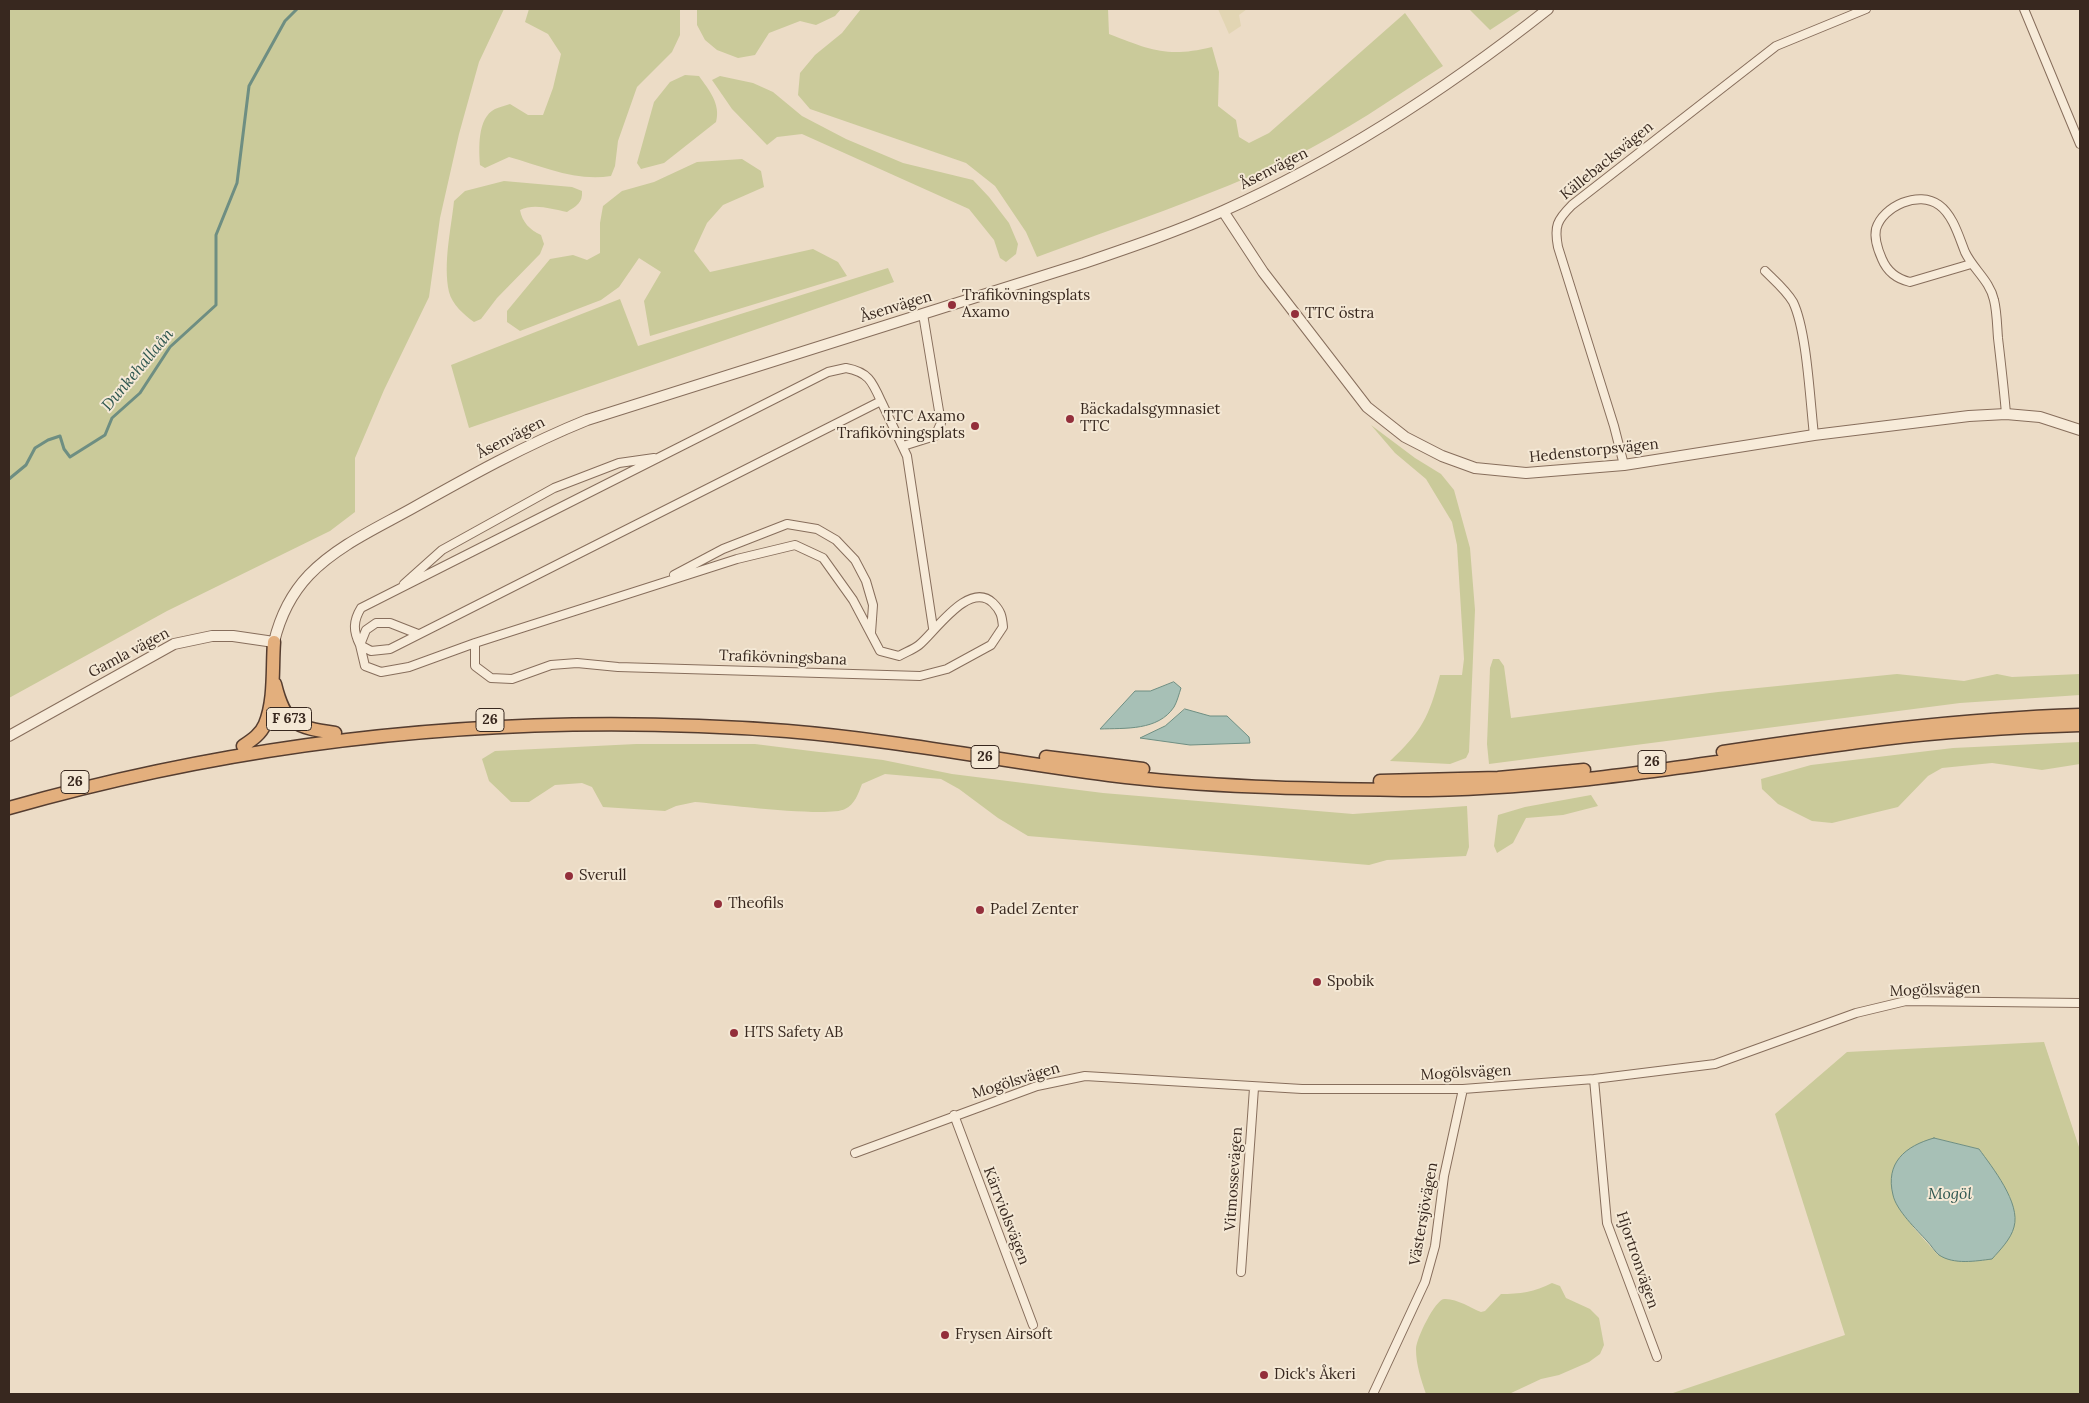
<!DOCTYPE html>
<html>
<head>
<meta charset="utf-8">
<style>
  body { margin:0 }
  #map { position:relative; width:2089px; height:1403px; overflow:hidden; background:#ecdcc6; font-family:Lora,serif }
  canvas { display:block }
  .frame { position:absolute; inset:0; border:10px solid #38281f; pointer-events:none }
</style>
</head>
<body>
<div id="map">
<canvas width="2089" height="1403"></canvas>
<div class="frame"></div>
</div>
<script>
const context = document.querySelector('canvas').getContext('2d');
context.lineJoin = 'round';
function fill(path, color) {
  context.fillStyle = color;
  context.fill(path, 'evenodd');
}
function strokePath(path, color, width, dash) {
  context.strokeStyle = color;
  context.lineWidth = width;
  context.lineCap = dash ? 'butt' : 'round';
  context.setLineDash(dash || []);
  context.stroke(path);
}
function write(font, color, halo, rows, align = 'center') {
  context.font = font + ' Lora,serif';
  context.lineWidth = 4;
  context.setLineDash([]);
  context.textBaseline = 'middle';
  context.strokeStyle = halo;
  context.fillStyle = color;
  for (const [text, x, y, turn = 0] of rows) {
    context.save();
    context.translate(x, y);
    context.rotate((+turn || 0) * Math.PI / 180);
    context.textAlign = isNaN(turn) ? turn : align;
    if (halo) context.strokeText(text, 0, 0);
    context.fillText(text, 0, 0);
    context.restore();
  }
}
fill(new Path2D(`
  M1218,9H1247L1239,15L1241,26L1229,34Z`), '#e2d5b3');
fill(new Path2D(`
  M9,9H504L479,62L459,134L440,218L429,297L384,390L355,458V512L330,531L167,611L9,698Z
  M529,9H680V35L672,52L637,87L618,141L615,166L611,176C576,182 542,166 509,157L485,168L480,165C479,149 477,118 495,109C499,107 505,106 510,104L528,115H543L553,88L561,54L548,34L525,22Z
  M697,9H841L835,16L816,25L800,21L769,33L755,55L738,58L717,50L705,40L697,25Z
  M861,9H1108L1109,34C1151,50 1167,58 1212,47L1219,72L1218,106L1236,120L1239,137L1249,143L1269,133L1405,13L1443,66C1393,98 1344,133 1291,158C1209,197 1122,225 1037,257L1026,232L995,186L966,163L810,109L798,95L800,73L815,55L842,33Z
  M1469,9H1522L1490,30Z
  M685,75L699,76C709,90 721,104 716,122L664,163L641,169L637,163L654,102L670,82Z
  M720,76L753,83L773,92L802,116L846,139L903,163L973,180L989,197L1009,223L1018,244L1016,254L1006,262L1000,258L994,240L969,209L802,134L777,137L767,145L732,109L712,80Z
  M742,159L761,171L764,187L723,205L707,223L694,251L710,272L813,249L838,262L847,276L650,336L644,301L661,272L639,258L619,287L601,300L520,331L507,322V311L550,259L573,255L587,260L600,253V223L603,206L622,191L654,182L697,162Z
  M504,181L572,187L582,191C583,203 576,206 567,212C552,209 534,203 520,210C522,222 530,230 541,235L544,244L540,254L497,298L481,319L474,322C464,315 452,304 449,292C443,263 451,230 454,201L465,191Z
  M888,268L894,282L469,428L451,365L620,299L638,346Z
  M1371,425L1415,458L1441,474L1454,490L1470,548L1475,610L1469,752L1466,758L1450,764L1390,761C1422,731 1429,717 1440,675H1462L1464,659L1457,545L1452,522L1426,479L1395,453Z
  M1493,659H1499L1504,666L1511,718L1718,692L1897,674L1964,681L1997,674L2012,677L2080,674V695L1960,703L1489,764L1487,744L1490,668Z
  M2080,742V764L2042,770L1992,763L1942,768L1928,776L1898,807L1832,823L1812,821L1778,804L1762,789L1761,779L1811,765L1953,748Z
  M636,744H755L883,760L952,774L1103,793L1353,814L1467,806L1469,847L1466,856L1387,860L1369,865L1028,836L998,818L959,789L941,779L885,774L862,784C858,794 855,804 845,809C829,818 720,804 695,802L676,806L665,811L603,807L592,787L582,783L555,785L529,802H511L489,781L482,759L495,751Z
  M1591,795L1598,806L1563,815L1526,818L1513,843L1497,853L1494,846L1498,815L1525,807Z
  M2044,1042L2080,1150V1394H1670L1845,1335L1775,1114L1847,1052ZM1934,1138L1979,1149L2011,1199L1938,1255L1913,1227Z
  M1552,1283L1560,1286L1566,1298L1590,1309L1599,1318L1604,1345L1600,1354L1589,1362L1559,1375L1541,1379L1509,1394H1426C1421,1379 1416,1365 1416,1349C1416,1339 1435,1300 1444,1299C1456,1298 1471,1308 1481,1312L1485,1311L1501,1294C1519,1294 1535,1292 1552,1283Z`), '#caca9a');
const water = new Path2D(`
  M1174,682L1181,688C1179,694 1177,702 1174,707C1158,731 1125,728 1100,729L1135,691H1150Z
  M1185,709L1210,716H1227L1249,737L1250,743L1190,745L1140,738L1165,726Z
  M1934,1138L1979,1149C1992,1167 2021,1203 2014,1227C2011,1239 2000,1250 1992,1259C1976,1261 1954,1265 1939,1255C1935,1252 1931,1245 1927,1241C1917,1230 1896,1210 1893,1195C1885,1163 1905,1146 1934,1138Z`);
fill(water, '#a7c0b6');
strokePath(water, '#6e8e82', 1);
strokePath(new Path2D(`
  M9,479L26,465L35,448L48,440L60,436L64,449L70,457L105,435L112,418L140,393L170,347L216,305V235L237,183L249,86L285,21L297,9`), '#6e8e82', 3);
const minor = new Path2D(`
  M2024,9L2080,144
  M1971,264L1910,282C1897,279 1887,271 1882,259C1878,250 1874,238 1876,229C1883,206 1919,190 1939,205C1953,215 1959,237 1965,252C1973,269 1990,281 1994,300C1997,312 1997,326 1998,338C2001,364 2004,389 2006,414
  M1765,271C1775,281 1786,290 1793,302C1807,331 1810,401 1814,435
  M846,368C868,372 872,381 881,401L390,649L371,651L360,645C353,631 353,621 361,608L828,372Z
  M881,401L907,456L933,628
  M903,446L935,436L941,423L923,314
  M1624,465L1614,426L1558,247C1554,226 1557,220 1572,205L1776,46L1866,9
  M674,575L723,549L787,524L817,529L836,540L855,560L866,581L873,605L871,633
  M404,584L442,550L554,488L619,463L654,458
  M418,634L390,623H376L366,630L360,645L365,666L381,672L409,667L475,643L737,559L795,545L823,558L853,600L880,651L899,656C906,652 914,649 919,645C935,632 969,580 993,603C1001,611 1002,616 1003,627L991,645L947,669L920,676L618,667L577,663L551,665L512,679L491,678L475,666V643
  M1594,1079L1607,1223L1657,1357
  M954,1115L1033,1325
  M855,1153L1037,1086L1085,1076L1302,1089H1463L1594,1079L1715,1064L1856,1013L1906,1001L2080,1003
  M1241,1272L1254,1088
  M1373,1394L1425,1282L1435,1246L1444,1176L1463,1089`);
const tertiary = new Path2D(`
  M1223,211L1263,272L1367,407L1405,437L1442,456L1475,468L1526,473L1624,465L1814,435L1969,416L2006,414L2040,417L2080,430
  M9,736L174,644L212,636H233L274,642C280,617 291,594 309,575C337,546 375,529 411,509C468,477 525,445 587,420L1084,263C1131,247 1178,231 1223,211C1340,159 1448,88 1548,9`);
const trunk = new Path2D(`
  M275,684C285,725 296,727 335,733
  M243,746C252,740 261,734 265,724C275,700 272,668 274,642
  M1723,752C1842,734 1960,719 2080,715
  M1046,757L1143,769
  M1380,781L1498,778L1584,770
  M9,808C262,736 525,711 787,731C895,740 1002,761 1109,775C1206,787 1305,789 1402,790C1563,791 1723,759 1882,739C1948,731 2014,727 2080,725`);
strokePath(minor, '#876e5c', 10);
strokePath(tertiary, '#876e5c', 12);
strokePath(trunk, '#553d30', 15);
strokePath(minor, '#f7ebd9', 8);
strokePath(tertiary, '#f7ebd9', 10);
strokePath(trunk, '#e3af7d', 12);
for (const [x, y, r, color] of [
  [952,305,5,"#932f3b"],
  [1295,314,5,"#932f3b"],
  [1070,419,5,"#932f3b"],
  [975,426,5,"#932f3b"],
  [569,876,5,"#932f3b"],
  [718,904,5,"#932f3b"],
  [980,910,5,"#932f3b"],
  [1317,982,5,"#932f3b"],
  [734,1033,5,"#932f3b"],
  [945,1335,5,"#932f3b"],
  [1264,1375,5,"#932f3b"]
]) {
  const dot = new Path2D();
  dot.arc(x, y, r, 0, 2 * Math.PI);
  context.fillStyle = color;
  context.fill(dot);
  strokePath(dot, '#f4e8d5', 2);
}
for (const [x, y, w] of [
  [289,719,45],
  [490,720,28],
  [985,757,28],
  [1652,762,28],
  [75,782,28]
]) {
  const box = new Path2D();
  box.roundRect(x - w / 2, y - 11.5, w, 23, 4);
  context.fillStyle = '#f4e8d5';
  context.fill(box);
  strokePath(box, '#38281f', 1);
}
write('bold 14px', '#38281f', null, [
  ["F 673",289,719],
  ["26",490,720],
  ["26",985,757],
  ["26",1652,762],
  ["26",75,782]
]);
write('15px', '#38281f', '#f4e8d5', [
  ["Källebacksvägen",1607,161,-39],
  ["Åsenvägen",1274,169,-27],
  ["Åsenvägen",896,307,-17],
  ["Åsenvägen",511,438,-27],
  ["Hedenstorpsvägen",1594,451,-6],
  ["Gamla vägen",129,653,-28],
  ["Trafikövningsbana",783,658,2],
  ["Mogölsvägen",1935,990,-2],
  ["Mogölsvägen",1466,1073,-3],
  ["Mogölsvägen",1016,1081,-17],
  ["Vitmossevägen",1234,1179,-86],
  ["Västersjövägen",1424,1214,-80],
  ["Kärrviolsvägen",1006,1216,69],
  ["Hjortronvägen",1637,1260,71]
]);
write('15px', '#38281f', '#f4e8d5', [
  ["Trafikövningsplats",962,296],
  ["Axamo",962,313],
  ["TTC östra",1305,314],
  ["Bäckadalsgymnasiet",1080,410],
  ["TTC",1080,427],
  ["TTC Axamo",965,417,"right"],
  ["Trafikövningsplats",965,434,"right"],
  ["Sverull",579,876],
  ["Theofils",728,904],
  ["Padel Zenter",990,910],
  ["Spobik",1327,982],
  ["HTS Safety AB",744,1033],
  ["Frysen Airsoft",955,1335],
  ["Dick's Åkeri",1274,1375]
], 'left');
write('italic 16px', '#2f5750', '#f4e8d5', [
  ["Dunkehallaån",138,370,-50],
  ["Mogöl",1950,1194]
]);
</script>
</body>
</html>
